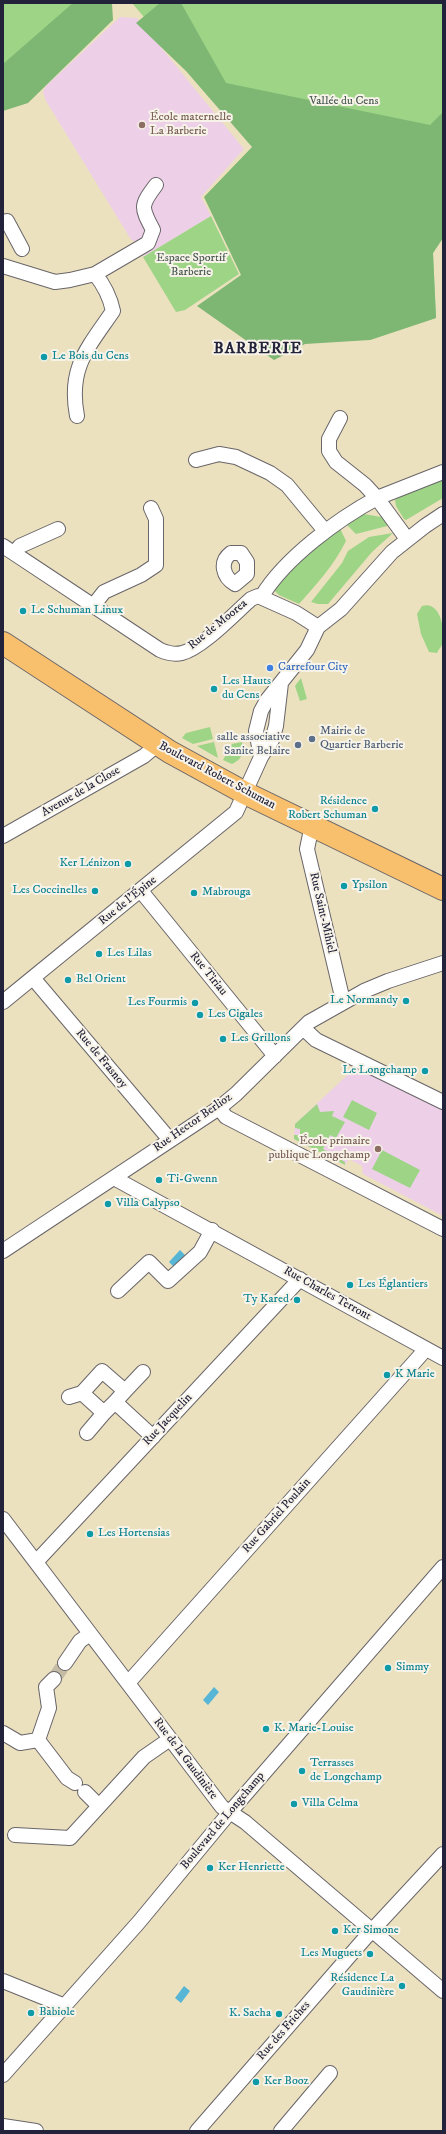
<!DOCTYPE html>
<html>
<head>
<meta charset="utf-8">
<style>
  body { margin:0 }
  #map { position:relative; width:446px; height:2134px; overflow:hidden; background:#ece1bf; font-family:"IM FELL DW Pica",serif }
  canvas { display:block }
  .frame { position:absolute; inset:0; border:4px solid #22223b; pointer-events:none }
</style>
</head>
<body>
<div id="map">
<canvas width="446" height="2134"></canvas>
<div class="frame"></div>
</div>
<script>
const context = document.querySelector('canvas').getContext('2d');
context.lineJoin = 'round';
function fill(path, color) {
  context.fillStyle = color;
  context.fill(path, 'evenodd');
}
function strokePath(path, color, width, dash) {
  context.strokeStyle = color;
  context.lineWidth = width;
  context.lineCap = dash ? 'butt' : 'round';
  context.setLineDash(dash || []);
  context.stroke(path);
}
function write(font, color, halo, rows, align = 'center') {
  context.font = font + ' "IM FELL DW Pica",serif';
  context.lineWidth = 4;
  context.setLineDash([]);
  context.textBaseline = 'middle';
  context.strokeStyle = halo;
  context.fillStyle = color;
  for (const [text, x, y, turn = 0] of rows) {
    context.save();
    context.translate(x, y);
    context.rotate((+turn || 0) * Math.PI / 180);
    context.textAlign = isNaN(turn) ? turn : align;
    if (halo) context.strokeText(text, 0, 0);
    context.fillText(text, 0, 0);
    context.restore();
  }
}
fill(new Path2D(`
  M120,17L137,18L244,149L201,197L211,216L143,257L145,252L138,241H133L130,238L46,101L43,92L46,86Z
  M356,1067L443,1109V1216L363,1174L362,1166L349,1159L345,1165L294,1139L295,1124Z`), '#edd0e8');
fill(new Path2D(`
  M3,3H93L3,93Z
  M132,3H443V238L433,253L436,318L370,340L255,148Z
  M211,216L239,274L185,310L176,312L143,257Z
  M443,478V498L406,520L404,519L396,506L395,500L404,494Z
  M358,513L387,518L391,525L356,534L344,522Z
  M339,526L346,541C334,565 317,584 299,604L279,595L274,590L278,580Z
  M393,533L372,552L328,604H318L311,602L342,563L348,551L369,537Z
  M422,606C441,600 446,632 442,645C441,647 438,650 437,653L429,652L421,634L417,614Z
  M301,678L307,699L300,701L295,686Z
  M210,727L213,739L193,744L182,738L186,733Z
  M214,742L218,758L197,746Z
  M242,742C243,753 243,759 232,764L223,760L232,744Z
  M352,1100L377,1113L369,1130L343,1117Z
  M317,1104L320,1112L334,1111L332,1116L345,1122L336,1138L330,1135L323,1149L345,1162V1165L294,1139V1135H300V1129L295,1128V1124Z
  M382,1150L420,1170L410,1188L372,1169Z`), '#9dd486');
fill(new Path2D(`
  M73,3H112L113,20L28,103L3,111V64Z
  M160,3H181L226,83L430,125L443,112V238L433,253L436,318L370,340L305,344L274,360L197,306L241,275L204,197L252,147L186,71L136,23Z`), '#7eb673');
fill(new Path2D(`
  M180,1250L186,1256L174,1267L169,1262Z
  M214,1687L219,1692L208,1705L203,1700Z
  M184,1986L190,1991L181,2003L175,1998Z`), '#57b5d5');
strokePath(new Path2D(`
  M54,1679L65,1663`), '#c4bba5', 14, [14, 7]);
const minor = new Path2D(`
  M7,221L22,249
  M3,266L55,282L70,280L95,274C104,285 110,297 113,311C87,349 68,368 77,416
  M95,274L148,243L153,230C141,207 140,206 156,185
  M340,418L329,439V451L336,462L365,485L377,498L443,472
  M196,460L219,454L236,457L270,473L287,485L325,531
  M3,546L160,650C167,653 174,655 182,653C202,648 234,614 251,599L258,596L296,613L318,627
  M14,553L20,546L58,529
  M231,553H241L247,562V574L235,584C223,577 219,562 231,553Z
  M262,596C285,558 338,519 377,498L407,539
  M93,606L104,592L141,575L156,565V519L151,508
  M261,757L256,731L261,711L267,700L307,650L318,627L341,609L392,552L425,526L443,514
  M312,825L307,849L343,1001
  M3,836L144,756L157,745
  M141,891L275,1056
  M33,978L170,1140
  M3,1002L236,812L261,757L272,740L276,726L281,683
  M303,1028L316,1040L443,1102
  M219,1108L226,1117L443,1229
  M114,1178L443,1358
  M3,1251L219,1108L236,1094L309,1022L364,991L388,981L443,963
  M118,1291L149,1262L168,1281L200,1252L212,1230
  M125,1391L143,1372
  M69,1397L82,1393
  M115,1402L104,1413L82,1393L102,1371L125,1391L115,1402L153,1437
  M87,1433L104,1413
  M3,1519L222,1807L245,1822L443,1991
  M36,1562L300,1279
  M65,1663L80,1641L90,1634
  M128,1683L426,1349
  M3,1733L20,1743L38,1740L67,1778L75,1783
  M38,1740L49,1708L46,1687L54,1679
  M85,1792L99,1806
  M15,1835L70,1838L144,1757L170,1739
  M3,1981L65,2006
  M3,2075L139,1922L230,1812L443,1567
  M3,2126L36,2131
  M197,2131L366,1937L443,1854
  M281,2131L330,2073`);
const primary = new Path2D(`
  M3,643L170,752L245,793L443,889`);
strokePath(minor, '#696569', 16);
strokePath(primary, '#696569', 24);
strokePath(minor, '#fff', 14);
strokePath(primary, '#f8bf6c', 22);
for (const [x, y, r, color] of [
  [142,125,4,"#8d6e63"],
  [44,357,4,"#0f9aa8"],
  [23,611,4,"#0f9aa8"],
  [270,668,4,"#3f7fe0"],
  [214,689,4,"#0f9aa8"],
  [312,739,4,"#5c6f8a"],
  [298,745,4,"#5c6f8a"],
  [375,809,4,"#0f9aa8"],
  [128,864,4,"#0f9aa8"],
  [344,886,4,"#0f9aa8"],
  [95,891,4,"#0f9aa8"],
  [194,893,4,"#0f9aa8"],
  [99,954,4,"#0f9aa8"],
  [68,980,4,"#0f9aa8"],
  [406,1001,4,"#0f9aa8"],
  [195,1003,4,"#0f9aa8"],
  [200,1015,4,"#0f9aa8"],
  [223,1039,4,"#0f9aa8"],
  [425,1071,4,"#0f9aa8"],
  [378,1149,4,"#8d6e63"],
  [159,1180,4,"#0f9aa8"],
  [108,1204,4,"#0f9aa8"],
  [350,1285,4,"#0f9aa8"],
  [297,1300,4,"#0f9aa8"],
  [387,1375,4,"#0f9aa8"],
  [90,1534,4,"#0f9aa8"],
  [388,1668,4,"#0f9aa8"],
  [266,1729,4,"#0f9aa8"],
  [302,1771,4,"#0f9aa8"],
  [294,1804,4,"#0f9aa8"],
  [210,1868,4,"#0f9aa8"],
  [335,1931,4,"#0f9aa8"],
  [370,1954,4,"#0f9aa8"],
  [402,1986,4,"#0f9aa8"],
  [31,2013,4,"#0f9aa8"],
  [279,2014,4,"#0f9aa8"],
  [256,2082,4,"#0f9aa8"]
]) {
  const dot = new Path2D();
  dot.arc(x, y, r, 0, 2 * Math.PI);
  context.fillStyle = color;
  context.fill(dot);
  strokePath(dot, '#f7f3e8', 1.5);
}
write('12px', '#475752', '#f7f3e8', [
  ["Vallée du Cens",344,102],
  ["Espace Sportif",191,259],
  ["Barberie",191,273]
]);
write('12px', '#785e54', '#f7f3e8', [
  ["École maternelle",150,118],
  ["La Barberie",150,132],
  ["École primaire",370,1142,"right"],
  ["publique Longchamp",370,1156,"right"]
], 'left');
write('12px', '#0d838f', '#f7f3e8', [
  ["Le Bois du Cens",52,357],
  ["Le Schuman Linux",31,611],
  ["Les Hauts",222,682],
  ["du Cens",222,696],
  ["Résidence",367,802,"right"],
  ["Robert Schuman",367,816,"right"],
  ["Ker Lénizon",120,864,"right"],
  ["Ypsilon",352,886],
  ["Les Coccinelles",87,891,"right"],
  ["Mabrouga",202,893],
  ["Les Lilas",107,954],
  ["Bel Orient",76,980],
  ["Le Normandy",398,1001,"right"],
  ["Les Fourmis",187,1003,"right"],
  ["Les Cigales",208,1015],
  ["Les Grillons",231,1039],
  ["Le Longchamp",417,1071,"right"],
  ["Ti-Gwenn",167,1180],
  ["Villa Calypso",116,1204],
  ["Les Églantiers",358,1285],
  ["Ty Kared",289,1300,"right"],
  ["K Marie",395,1375],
  ["Les Hortensias",98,1534],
  ["Simmy",396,1668],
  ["K. Marie-Louise",274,1729],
  ["Terrasses",310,1764],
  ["de Longchamp",310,1778],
  ["Villa Celma",302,1804],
  ["Ker Henriette",218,1868],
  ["Ker Simone",343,1931],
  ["Les Muguets",362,1954,"right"],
  ["Résidence La",394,1979,"right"],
  ["Gaudinière",394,1993,"right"],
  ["Babiole",39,2013],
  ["K. Sacha",271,2014,"right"],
  ["Ker Booz",264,2082]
], 'left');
write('12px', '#22223b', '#f7f3e8', [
  ["Rue de Moorea",218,625,-39],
  ["Boulevard Robert Schuman",217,776,28],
  ["Avenue de la Close",81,792,-30],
  ["Rue de l'Épine",128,901,-39],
  ["Rue Saint-Mihiel",322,913,77],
  ["Rue Tiriau",208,974,51],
  ["Rue de Frasnoy",101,1059,50],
  ["Rue Hector Berlioz",193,1123,-35],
  ["Rue Charles Terront",327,1294,29],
  ["Rue Jacquelin",168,1420,-47],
  ["Rue Gabriel Poulain",277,1516,-48],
  ["Rue de la Gaudinière",185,1759,53],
  ["Boulevard de Longchamp",223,1821,-50],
  ["Rue des Friches",284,2031,-49]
]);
write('12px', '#366cbe', '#f7f3e8', [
  ["Carrefour City",278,668]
], 'left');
write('12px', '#4e5e75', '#f7f3e8', [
  ["Mairie de",320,732],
  ["Quartier Barberie",320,746],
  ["salle associative",290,738,"right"],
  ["Sanite Belaire",290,752,"right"]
], 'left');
context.letterSpacing = '1px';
write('bold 16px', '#22223b', '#f7f3e8', [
  ["BARBERIE",258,350]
]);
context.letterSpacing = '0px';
</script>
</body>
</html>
